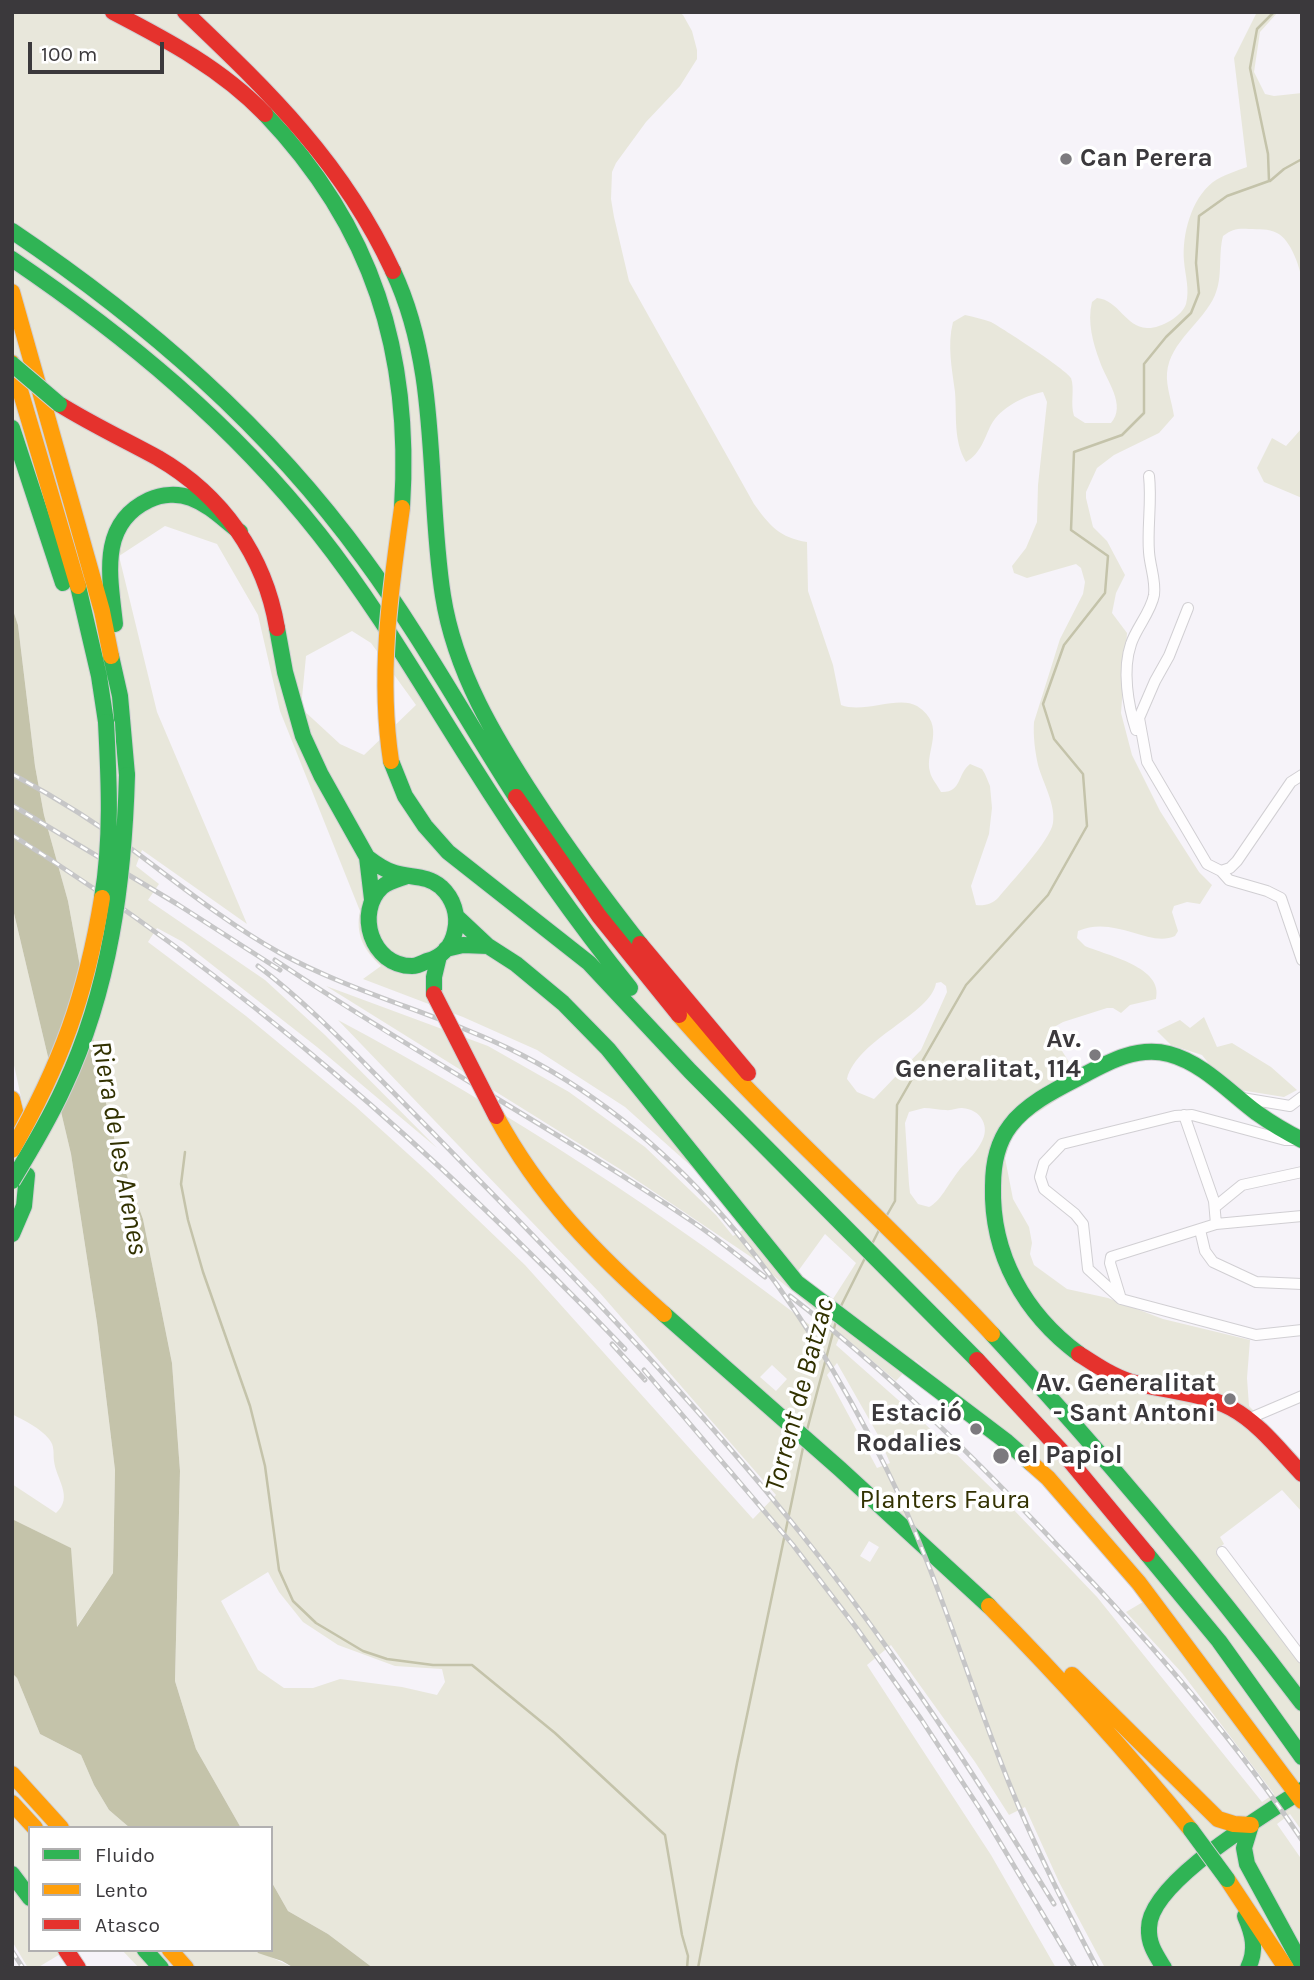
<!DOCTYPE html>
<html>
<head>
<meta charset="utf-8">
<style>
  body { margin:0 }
  #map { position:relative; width:1314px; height:1980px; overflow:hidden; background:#f6f3f9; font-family:Karla,sans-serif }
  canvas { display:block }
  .frame { position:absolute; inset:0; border:14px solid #3b393c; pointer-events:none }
  .legend { position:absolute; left:28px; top:1826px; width:245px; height:126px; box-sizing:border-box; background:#fff; border:2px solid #b1b0b1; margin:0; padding:9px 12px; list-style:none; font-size:21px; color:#3b393c }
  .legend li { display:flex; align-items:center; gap:14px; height:35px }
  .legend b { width:35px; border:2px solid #b1b0b1 }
  .scale { position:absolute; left:28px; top:42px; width:136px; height:32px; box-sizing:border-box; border:4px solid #3b393c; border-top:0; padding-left:9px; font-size:21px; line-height:24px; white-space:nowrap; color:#3b393c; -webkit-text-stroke:5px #fff; paint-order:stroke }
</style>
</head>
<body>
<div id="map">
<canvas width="1314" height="1980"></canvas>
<div class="frame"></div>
<ul class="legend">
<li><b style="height:9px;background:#30b455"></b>Fluido</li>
<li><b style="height:9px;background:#ff9f0a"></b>Lento</li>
<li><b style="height:9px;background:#e5322d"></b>Atasco</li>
</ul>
<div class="scale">100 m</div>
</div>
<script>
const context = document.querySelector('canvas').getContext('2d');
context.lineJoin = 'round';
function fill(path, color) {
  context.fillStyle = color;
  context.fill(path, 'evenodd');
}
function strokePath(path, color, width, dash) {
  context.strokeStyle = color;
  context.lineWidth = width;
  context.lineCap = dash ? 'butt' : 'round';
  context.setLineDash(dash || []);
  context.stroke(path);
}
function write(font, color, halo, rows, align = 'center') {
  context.font = font + ' Karla,sans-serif';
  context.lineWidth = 7;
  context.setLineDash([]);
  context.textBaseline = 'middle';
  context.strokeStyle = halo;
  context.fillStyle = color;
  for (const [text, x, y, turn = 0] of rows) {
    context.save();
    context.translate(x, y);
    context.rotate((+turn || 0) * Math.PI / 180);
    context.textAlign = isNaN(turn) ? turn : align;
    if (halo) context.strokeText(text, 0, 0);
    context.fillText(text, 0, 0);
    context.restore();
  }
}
fill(new Path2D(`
  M12,12H679L683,15L692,31L697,50V59L680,86L646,122L616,163L612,172L611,199L614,217L629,281L754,504C769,525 780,538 807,542L808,591L833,665L841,705C864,714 898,695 917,706C948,726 924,751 930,772C931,778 938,786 941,792C962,793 957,774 970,764L982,769L985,774L990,786L992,808L989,834L971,886L976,905C985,906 992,904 998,898C1011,882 1050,841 1053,823C1056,805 1043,783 1038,765C1035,751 1033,736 1034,722L1060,639L1083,594L1085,582L1081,568L1076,564L1027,578L1014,573L1012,566L1026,548L1037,522L1038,485L1047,402L1043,392C1024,396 1001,407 991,425C984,439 981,453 966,462C953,440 957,416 955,392C952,369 947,345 953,322L965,315C974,317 983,319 991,322C1002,328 1067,370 1071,378C1075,389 1070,403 1074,416L1085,423H1111C1127,405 1106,380 1100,362C1093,343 1087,322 1092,302L1097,298C1119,300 1125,327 1147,328C1159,329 1182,317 1186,304C1190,289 1185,275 1184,261C1182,235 1191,199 1213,182C1223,175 1236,171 1247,167L1234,58L1257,12H1278L1260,32L1254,72L1265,94L1274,96L1302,93V281C1300,267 1291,240 1277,233C1268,228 1259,230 1249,229C1239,228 1232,229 1223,236C1218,255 1223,277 1215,295C1203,323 1170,341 1167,373C1166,387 1172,402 1174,416L1159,433L1114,455L1097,468L1086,492V498L1093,527L1107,541L1125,575L1116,593L1112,613L1127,633L1121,713L1132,755L1160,811L1199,872L1212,885L1200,904L1187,902L1174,906L1172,912L1178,931L1175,936C1149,948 1115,915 1078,931L1077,938L1085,946C1108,956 1164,967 1156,999L1130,1005L1121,1013L1113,1008H1107L1063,1022L1049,1030L1082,1083L1022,1123L1012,1137L1005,1158L1013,1199L1029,1227L1032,1243L1030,1254L1034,1265L1067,1289L1108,1298L1163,1319L1250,1340L1247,1378L1249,1406L1302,1460V1512L1282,1490L1220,1537L1224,1544L1216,1550L1302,1666V1831L1290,1814L1277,1824L1302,1860V1968H1105L1059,1882L1025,1807L1009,1815L975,1762L891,1645L867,1665L991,1855L1056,1968H373L328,1934L288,1911L271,1881V1828H241L196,1749L175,1681L180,1471L172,1363L143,1219L116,1146L101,1081L68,901L44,815L35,766L18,625L12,607ZM165,526L217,544L258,615L280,711L360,911C355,934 364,951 381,966L363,979L463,1017L537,1050L625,1107L692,1167L744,1229L733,1236L716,1215L645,1147L569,1092L488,1046L326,986L623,1171L751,1257L827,1320L819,1332C668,1215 507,1110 338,1020L600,1293L776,1495L753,1519L525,1265L428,1172L355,1106L246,1016L148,942L157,928L183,942L317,1047L437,1148L325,1035L265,980L148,900L159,884L136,866L142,850L247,924L157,712L119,556ZM352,631L371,643L416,705L364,755L340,744L301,708L306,656ZM941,982L946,986L947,992L921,1050L874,1099L857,1092L847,1079C857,1039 931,1014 936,983ZM924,1108C931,1108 939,1110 946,1110C951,1111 957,1108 962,1108C981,1109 991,1127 981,1143C975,1155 964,1163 957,1173C949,1183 940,1202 929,1207L918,1204L910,1193L909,1184L905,1123L909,1112ZM825,1234L856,1263L831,1302L796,1274ZM841,1334L896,1381L915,1360L1027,1451L1153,1596L1126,1612L1182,1673L1274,1794L1262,1802L1097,1597L1013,1509L922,1421L836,1345ZM837,1363L878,1435L890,1463L877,1468L827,1375ZM772,1365L787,1379L776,1391L760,1377ZM869,1541L879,1547L870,1562L860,1556ZM268,1572L279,1592L303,1622L338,1645L395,1666L442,1669L445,1682L437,1695L402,1687L340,1679L313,1688H284L258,1670L221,1601Z
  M1302,428V498L1264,482L1257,468L1272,438L1286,446Z
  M12,905L71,1154L97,1323L115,1470L113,1573L76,1628L70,1548L12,1519V1484L56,1513C74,1497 56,1479 54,1461C53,1453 55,1446 49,1439C40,1428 25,1421 12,1414V1135L21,1121L23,1106L12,1056Z
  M1204,1017L1217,1047L1232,1043L1271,1067L1297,1090L1284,1097L1240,1090L1214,1070L1202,1055L1171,1045L1157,1031L1180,1020L1190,1028Z
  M12,1673L17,1678L40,1734L81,1755L94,1785L109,1810L130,1828H30V1950H67L37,1968H28L12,1941Z
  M122,1950H256L294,1968H139Z`), '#e8e7db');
fill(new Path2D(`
  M12,607L18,625L35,766L44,815L68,901L101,1081L116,1146L143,1219L172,1363L180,1471L175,1681L196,1749L241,1828H130L109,1810L94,1785L81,1755L40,1734L17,1678L12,1673V1519L71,1548L77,1627L113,1573L115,1470L97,1323L71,1154L12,905Z
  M271,1881L288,1911L328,1934L373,1968H294L282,1961L258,1953L256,1950H271Z`), '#c4c3aa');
strokePath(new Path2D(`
  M1270,181L1284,169L1302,159
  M185,1152L181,1184L188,1220L203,1272L250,1406L265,1466L279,1570L293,1601L316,1623L363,1651L387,1659L433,1665H472L555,1733L665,1835L682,1935L688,1956L687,1968
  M887,1215L895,1201L897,1105L966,985L1048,895L1087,826L1083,774L1054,739L1043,704L1064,645L1105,593L1108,556L1071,530L1074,452L1122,435L1144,413V364L1166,337L1191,313L1199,293L1196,263L1199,216L1227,196L1269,181L1268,154L1250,68L1257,29L1274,12
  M873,1242L879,1230
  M840,1308L865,1258
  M807,1430L836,1321
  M698,1968L737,1763L804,1443`), '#c4c3aa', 2.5);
const street = new Path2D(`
  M1188,608L1169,656L1155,681L1139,718L1147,762L1207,864L1221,871L1229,880L1267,891L1281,898L1302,960
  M1136,730C1128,705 1122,670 1131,644C1136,628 1151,612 1154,595C1156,580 1150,567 1149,552C1147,527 1152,502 1149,476
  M1221,871L1230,868L1237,861L1291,782L1302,775
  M1242,1098L1290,1106L1302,1097
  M1184,1115L1214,1201L1216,1224
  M1298,1140H1285L1192,1115L1175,1116L1062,1144L1044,1163L1040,1177L1044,1189L1075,1214L1083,1224L1088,1269L1121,1299L1256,1335L1302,1330
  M1215,1207L1242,1185L1302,1172
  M1200,1230L1205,1251L1213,1262L1256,1282L1302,1284
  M1121,1299L1110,1263L1111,1257L1216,1224L1302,1216
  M1248,1419L1302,1396
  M1222,1552L1302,1658`);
const fast = new Path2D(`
  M265,114C373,227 412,353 402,508
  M12,231C147,322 268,427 364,559C420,635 465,718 516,797
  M12,259C127,337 232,424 319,534C376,606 422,686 471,763C520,841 572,916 630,988
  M393,271C441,373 426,488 443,596C455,672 495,738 537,802C569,851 604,898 640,944
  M12,428L63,583
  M78,586L99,676L106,722
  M115,624C110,577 98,524 149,500C162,494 178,493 191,498C210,505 224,520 240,532
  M277,628L285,672L303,736L321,775L367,857L372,899
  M111,656L120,696L127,775
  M391,761L405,796L425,826L448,852L589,963L690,1071L977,1360
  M367,857C376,864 384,870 395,873C412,878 427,875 441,887C453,898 459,915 455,931C452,946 442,957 427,961C423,963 417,966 412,966C371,966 355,912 382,887C389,881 399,879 407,876
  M456,916L488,946L516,964L563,1003L608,1049L797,1283L1007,1442L1031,1463
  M446,949L463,945L488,946
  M434,994V977L439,956
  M12,1234L24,1206L27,1175
  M664,1314L840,1469L989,1606
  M992,1334C1102,1452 1205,1575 1302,1703
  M1079,1354C1025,1314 991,1255 993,1186C993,1166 997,1143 1010,1126C1027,1103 1059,1088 1084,1075C1110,1061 1138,1046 1169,1054C1203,1063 1229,1092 1257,1113C1271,1123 1286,1132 1302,1140
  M1147,1554L1219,1641L1302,1757
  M1251,1825L1244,1848L1247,1864L1302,1965
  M12,1874L30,1898
  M1245,1916C1253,1934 1257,1950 1248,1968
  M145,1950L161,1968
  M1164,1968C1156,1955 1148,1944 1149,1928C1149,1882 1265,1815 1302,1790`);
const slow = new Path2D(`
  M12,292L102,611L111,656
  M12,363L78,586
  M679,1015C777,1127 891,1225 992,1334
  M12,1099L18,1123
  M496,1116C540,1197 595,1253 664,1314
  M1031,1463L1048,1478L1139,1583L1302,1801
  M989,1606C1060,1678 1127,1752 1191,1830
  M1072,1675L1218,1819L1234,1824L1251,1825
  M12,1774L61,1828
  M12,1803L35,1828
  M1227,1879L1286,1968
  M170,1950L186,1968`);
const jam = new Path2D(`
  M113,12C167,40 222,69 265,114
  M185,12C270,93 343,163 393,271
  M59,404C91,424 125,440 158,458C222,495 265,556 277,628
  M516,797L599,916L679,1015
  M640,944L748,1073
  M1079,1354C1096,1365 1112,1376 1131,1382C1164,1391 1200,1392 1231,1408C1259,1423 1280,1451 1302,1474
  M977,1360L1065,1455L1147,1554
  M66,1950L78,1968`);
strokePath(street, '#d1cfd3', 12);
strokePath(fast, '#d1cfd3', 18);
strokePath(slow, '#d1cfd3', 18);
strokePath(jam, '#d1cfd3', 18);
strokePath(street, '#fefdfe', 10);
strokePath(fast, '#30b455', 16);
strokePath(slow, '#ff9f0a', 16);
strokePath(jam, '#e5322d', 16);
const rail = new Path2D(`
  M12,774C57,798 100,825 141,856C186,890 230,925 280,953C357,995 444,1015 522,1055C691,1142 803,1302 886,1468C933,1562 962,1663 1000,1760C1027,1832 1061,1900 1097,1968
  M12,805L177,904L280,970
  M12,835C239,977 440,1157 625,1349
  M275,960C412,1052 557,1130 693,1222C718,1239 742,1259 765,1277
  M258,966C299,997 336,1034 372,1071C407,1106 442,1142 476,1177C589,1292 702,1410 802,1535C896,1652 976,1777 1054,1904
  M790,1296C887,1371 974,1457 1058,1546C1146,1637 1231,1734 1302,1840
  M612,1344L645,1380
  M644,1370L793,1545L858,1630L921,1719L980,1809L1075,1968
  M12,1951L23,1968`);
strokePath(rail, '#c6c6c7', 5);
strokePath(rail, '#fff', 2.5, [8]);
const fastBridge = new Path2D(`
  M12,364L59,404
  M102,898C112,840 109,780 106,722
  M12,1181C31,1150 49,1120 64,1087C110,989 124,882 127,775
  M1191,1830L1227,1879`);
const slowBridge = new Path2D(`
  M391,761C378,675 390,593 402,508
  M12,1150C61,1064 86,995 102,898`);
const jamBridge = new Path2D(`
  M434,994L496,1116`);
strokePath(fastBridge, '#d1cfd3', 18, []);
strokePath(slowBridge, '#d1cfd3', 18, []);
strokePath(jamBridge, '#d1cfd3', 18, []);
strokePath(fastBridge, '#30b455', 16);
strokePath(slowBridge, '#ff9f0a', 16);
strokePath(jamBridge, '#e5322d', 16);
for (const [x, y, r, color] of [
  [1066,159,7,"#7c7a7e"],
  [1095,1055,7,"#7c7a7e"],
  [1230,1399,7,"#7c7a7e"],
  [976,1429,7,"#7c7a7e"],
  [1001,1456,9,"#7c7a7e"]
]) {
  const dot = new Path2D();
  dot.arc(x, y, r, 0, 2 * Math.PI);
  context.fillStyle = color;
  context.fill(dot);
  strokePath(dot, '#fff', 2.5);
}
write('bold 26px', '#3b393c', '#fff', [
  ["Can Perera",1080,159,"left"],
  ["Av.",1081,1040],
  ["Generalitat, 114",1081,1070],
  ["Av. Generalitat",1216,1384],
  ["- Sant Antoni",1216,1414],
  ["Estació",962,1414],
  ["Rodalies",962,1444],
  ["el Papiol",1017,1456,"left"]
], 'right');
write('26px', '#323100', '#fff', [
  ["Planters Faura",945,1501]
]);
write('italic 28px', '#313100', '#fff', [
  ["Riera de les Arenes",119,1148,80],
  ["Torrent de Batzac",800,1395,-75]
]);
</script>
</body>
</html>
